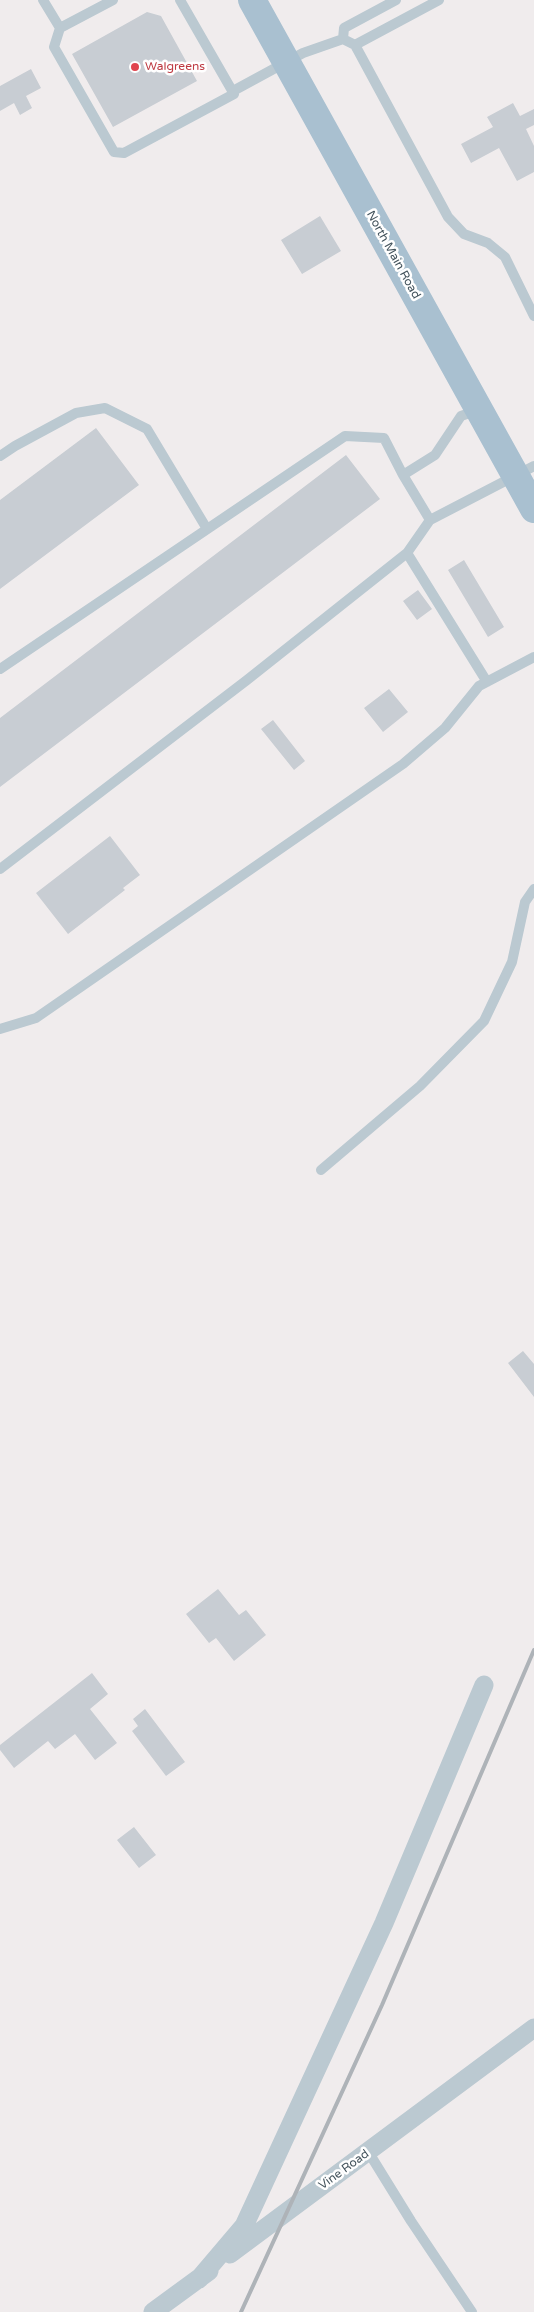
<!DOCTYPE html>
<html>
<head>
<meta charset="utf-8">
<style>
  body { margin:0 }
  canvas { display:block; background:#f0eced }
</style>
</head>
<body>
<canvas width="534" height="2312"></canvas>
<script>
const context = document.querySelector('canvas').getContext('2d');
context.lineJoin = 'round';
function fill(path, color) {
  context.fillStyle = color;
  context.fill(path, 'evenodd');
}
function strokePath(path, color, width, dash) {
  context.strokeStyle = color;
  context.lineWidth = width;
  context.lineCap = dash ? 'butt' : 'round';
  context.setLineDash(dash || []);
  context.stroke(path);
}
function write(font, color, halo, rows, align = 'center') {
  context.font = font + ' "Varela Round",sans-serif';
  context.lineWidth = 5;
  context.setLineDash([]);
  context.textBaseline = 'middle';
  context.strokeStyle = halo;
  context.fillStyle = color;
  for (const [text, x, y, turn = 0] of rows) {
    context.save();
    context.translate(x, y);
    context.rotate((+turn || 0) * Math.PI / 180);
    context.textAlign = isNaN(turn) ? turn : align;
    if (halo) context.strokeText(text, 0, 0);
    context.fillText(text, 0, 0);
    context.restore();
  }
}
fill(new Path2D(`
  M147,12L161,16L197,81L113,127L72,54Z
  M31,69L41,88L26,96L32,108L20,115L14,103L0,111V86Z
  M513,103L520,116L534,109V125L526,129L534,146V172L517,181L499,148L471,163L461,144L493,127L487,117Z
  M320,216L341,251L302,274L281,240Z
  M96,428L139,485L0,589V500Z
  M346,455L380,499L0,787V718Z
  M464,560L504,627L488,637L448,570Z
  M418,590L432,609L417,620L403,601Z
  M389,689L408,712L383,732L364,708Z
  M273,720L305,761L294,770L261,729Z
  M110,836L140,875L123,888L125,890L68,934L36,893Z
  M523,1351L534,1364V1397L508,1363Z
  M218,1589L239,1615L246,1610L266,1635L234,1661L216,1638L209,1643L186,1614Z
  M92,1673L108,1694L90,1709L117,1743L95,1760L75,1734L55,1749L48,1741L14,1768L0,1750V1745Z
  M145,1709L185,1762L166,1776L132,1731L138,1726L133,1719Z
  M134,1827L156,1855L139,1868L117,1840Z`), '#c8cdd3');
strokePath(new Path2D(`
  M43,0L60,28
  M113,0L60,28L54,47L114,152L124,153L234,94L180,0
  M343,39L344,28L396,0
  M355,45L439,0
  M233,91L303,53L343,39L355,45L448,217L464,234L488,243L505,257L534,316
  M0,456L15,446L76,413L105,408L147,429L207,529
  M403,475L430,520
  M407,553L487,682
  M0,669L345,436L384,438L403,475L435,455L461,416L478,410
  M0,869L247,680L407,553L430,520L534,466
  M0,1029L36,1018L403,764L445,728L479,686L534,657
  M321,1170L420,1086L484,1021L512,962L525,902L534,889
  M369,2153L411,2221L472,2312`), '#bbc9d1', 10);
strokePath(new Path2D(`
  M230,2254L534,2028
  M199,2279L244,2226L384,1923L484,1685
  M153,2312L209,2271`), '#bbc9d1', 19);
strokePath(new Path2D(`
  M252,0L534,509`), '#a9c0d0', 28);
strokePath(new Path2D(`
  M241,2312L382,2005L534,1650`), '#aeb3b8', 4);
for (const [x, y, r, color] of [
  [135,67,5,"#e0444e"]
]) {
  const dot = new Path2D();
  dot.arc(x, y, r, 0, 2 * Math.PI);
  context.fillStyle = color;
  context.fill(dot);
  strokePath(dot, '#fff', 2);
}
write('12px', '#be3a42', '#fff', [
  ["Walgreens",145,67]
], 'left');
write('12px', '#43535c', '#fff', [
  ["North Main Road",393,255,61],
  ["Vine Road",344,2170,-36]
]);
</script>
</body>
</html>
